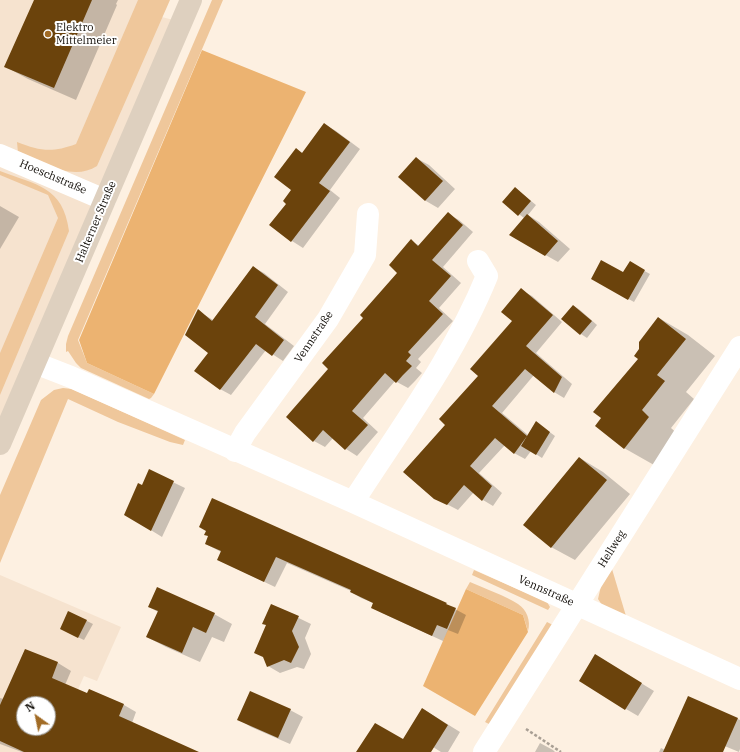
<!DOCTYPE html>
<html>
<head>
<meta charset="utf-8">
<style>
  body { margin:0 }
  #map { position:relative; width:740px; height:752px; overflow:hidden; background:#fdf0e1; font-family:"IBM Plex Serif",serif }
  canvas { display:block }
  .north { position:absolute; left:16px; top:696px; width:40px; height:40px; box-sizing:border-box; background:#fff; border:1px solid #a09f9d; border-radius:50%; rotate:327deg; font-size:11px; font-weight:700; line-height:16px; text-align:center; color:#120e09 }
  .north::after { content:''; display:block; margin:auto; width:14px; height:18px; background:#a16b25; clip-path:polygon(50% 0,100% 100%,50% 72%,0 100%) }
</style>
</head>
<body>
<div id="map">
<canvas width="740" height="752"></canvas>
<div class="north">N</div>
</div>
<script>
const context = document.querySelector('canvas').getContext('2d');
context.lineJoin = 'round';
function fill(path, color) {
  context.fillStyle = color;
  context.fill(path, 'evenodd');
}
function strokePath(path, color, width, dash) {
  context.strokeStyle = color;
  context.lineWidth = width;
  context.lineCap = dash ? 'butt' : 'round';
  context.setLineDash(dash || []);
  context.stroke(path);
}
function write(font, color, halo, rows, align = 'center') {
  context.font = font + ' "IBM Plex Serif",serif';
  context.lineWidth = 4;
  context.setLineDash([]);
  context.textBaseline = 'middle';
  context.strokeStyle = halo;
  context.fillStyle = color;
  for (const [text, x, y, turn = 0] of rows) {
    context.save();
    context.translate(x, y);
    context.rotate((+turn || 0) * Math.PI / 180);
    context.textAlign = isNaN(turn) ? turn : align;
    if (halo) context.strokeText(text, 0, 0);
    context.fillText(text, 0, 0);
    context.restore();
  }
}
fill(new Path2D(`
  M0,0H157L158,16L181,22L0,444Z
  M0,575L121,627L97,681L84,676L50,752H0ZM24,704H48V728H24Z`), '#f6e3cf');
fill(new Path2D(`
  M138,0H170L97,166C73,182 41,162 18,153L17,142C40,151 52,153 76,144Z
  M212,0H223L78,340L87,363L154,394L151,398L149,399L81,368L76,363L68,351L66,352V344L68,336Z
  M0,171C36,185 63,186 69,231L0,395V353L58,218L48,195L0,175Z
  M63,388L72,389L185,440L183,445L170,442L118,422L68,399L0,563V495L41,400L54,390Z
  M612,569L626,616L602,605L598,599L601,586Z
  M474,570L547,602L550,607L548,610L472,575Z
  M470,582C483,588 506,596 518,604C527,610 531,621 528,631L523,615L466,589Z
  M547,622L553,625L491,725L485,722Z`), '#efc79b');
fill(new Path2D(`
  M202,50L306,92L154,394L87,363L79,340Z
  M466,589L523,615L528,632L475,716L423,686Z`), '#ecb371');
fill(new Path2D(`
  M35,0H118L116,4L117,5L76,100L28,79L6,67Z
  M324,124L336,131L360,149L330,190L340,198L303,248L292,241L287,204L292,190L296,150L303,153Z
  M416,158L429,165L455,189L438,208L426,201L399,177Z
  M515,188L536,205L528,215L539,222L570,249L558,262L510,235L524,218L503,202Z
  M0,206L19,217L0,249Z
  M448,214L459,220L473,232L443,267L461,283L439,308L453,321L418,359L421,362L416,368L422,373L415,381L408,388L395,381L363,418L378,432L357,456L346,449L333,438L325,447L314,441L329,369L365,318L399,273L411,241L420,246Z
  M630,263L650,274L634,302L592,279L624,274Z
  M253,267L264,273L288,292L265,324L294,346L283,361L266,350L231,395L220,389L198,311L213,320Z
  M521,290L532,296L562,322L536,353L572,384L564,398L554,392L534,375L502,413L528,435L536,422L555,436L542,458L531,451L525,459L514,453L505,445L479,473L502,493L493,506L483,500L474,492L458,510L435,498L446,425L480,375L513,321Z
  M574,306L580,310L597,325L587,338L581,334L563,319Z
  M659,318L688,335L715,356L686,392L694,399L671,428L679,435L654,465L624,448L639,358Z
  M580,458L603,472L630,494L575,560L551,547Z
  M150,471L185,488L162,537L125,514L143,486Z
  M209,536L455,609L466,615L458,634L448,630L443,641L382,613L372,607L373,603L361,598L351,592V591L287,563L275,587L229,565L221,552L206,544Z
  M272,605L311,624L305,638L311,654L304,669L297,667L280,673L268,666Z
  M149,607L214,614L232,624L224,642L212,637L200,662L166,647L147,637L158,612Z
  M69,612L93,624L84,640L67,632Z
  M26,650L58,663L71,671L65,685L88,694L124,705L136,712L132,723L196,752H22L0,744V698L4,699ZM24,704H48V728H24Z
  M608,663L654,691L638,716L626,709Z
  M689,697L740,720V749L739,752L715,742L709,752H659L661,748L665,750Z
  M423,709L460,732L448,752H441L409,732Z
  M290,710L303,717L290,744L251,727L238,719Z
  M540,743L553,750L555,752H535Z`), '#0003');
fill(new Path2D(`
  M34,0H92L54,88L4,67Z
  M324,123L350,142L319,183L330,191L291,242L269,225L286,204L283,201L291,190L274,177L296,148L302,153Z
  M416,157L443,181L425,201L398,177Z
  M515,187L531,201L518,216L502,202Z
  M448,212L463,225L432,260L451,276L429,301L443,314L408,352L411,355L406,361L412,366L403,375L396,383L385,373L352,411L368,425L345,450L323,430L313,442L286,417L328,369L322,363L363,318L360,315L397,273L389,265L411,239L418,246Z
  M527,214L558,241L545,256L509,235Z
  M601,260L623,272L630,261L645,270L628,300L591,279Z
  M253,266L278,285L255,317L284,340L272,356L256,344L220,390L194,371L208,353L185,335L198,309L212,321Z
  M521,288L553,315L526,346L562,377L554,393L525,369L492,406L527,436L514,454L495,438L470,466L492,486L482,501L464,485L447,505L434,499L403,472L445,425L439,419L478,376L470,369L512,321L501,312Z
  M573,305L592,321L580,335L561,319Z
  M658,317L686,339L657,375L665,381L642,410L649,417L624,449L595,426L601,418L593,412L638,359L634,356L639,349V342Z
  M536,421L550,432L536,455L521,446Z
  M579,457L607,480L551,548L523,525Z
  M149,469L174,481L151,531L124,515L138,483L142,485Z
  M212,498L447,603L446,604L456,608L447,629L437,625L432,636L371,608L373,603L350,592L351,590L276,557L264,582L217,560L221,551L205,544L208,536L204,535L206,531L199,527Z
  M157,587L215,613L206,633L193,627L182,653L146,637L158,611L148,607Z
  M271,604L299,616L292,631L299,647L291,663L284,660L267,667L263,657L254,653L266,625L262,624Z
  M68,611L87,620L78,638L60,629Z
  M25,649L58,662L52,678L87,693L89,689L124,704L119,716L199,752H24L0,741V705ZM24,704H48V728H24Z
  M595,654L642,683L625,710L579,681Z
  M250,691L291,709L278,738L237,720Z
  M688,696L738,718L723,752H663Z
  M422,708L448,725L431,752H356L375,723L403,739Z`), '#6b430c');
strokePath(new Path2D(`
  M526,729L561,752`), '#a99f94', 2.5, [3, 2]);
strokePath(new Path2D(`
  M0,155L105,200
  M35,363L71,377L353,502L740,679
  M235,451L245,433L328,319L365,255L368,214
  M353,502C400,429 454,357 487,276L478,261
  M484,752L740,347`), '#fff', 22);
strokePath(new Path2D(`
  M0,444L191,0`), '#ded0bf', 22);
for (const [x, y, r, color] of [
  [48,34,4,"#a16b25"]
]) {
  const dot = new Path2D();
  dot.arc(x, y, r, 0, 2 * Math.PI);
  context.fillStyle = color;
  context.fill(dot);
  strokePath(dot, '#fff', 1.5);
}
write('11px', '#120e09', '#fff', [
  ["Elektro",56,28],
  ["Mittelmeier",56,41]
], 'left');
write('11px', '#120e09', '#fff', [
  ["Hoeschstraße",53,177,23],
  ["Halterner Straße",96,222,-67],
  ["Vennstraße",314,337,-56],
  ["Hellweg",612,549,-58],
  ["Vennstraße",546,591,24]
]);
</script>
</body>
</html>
